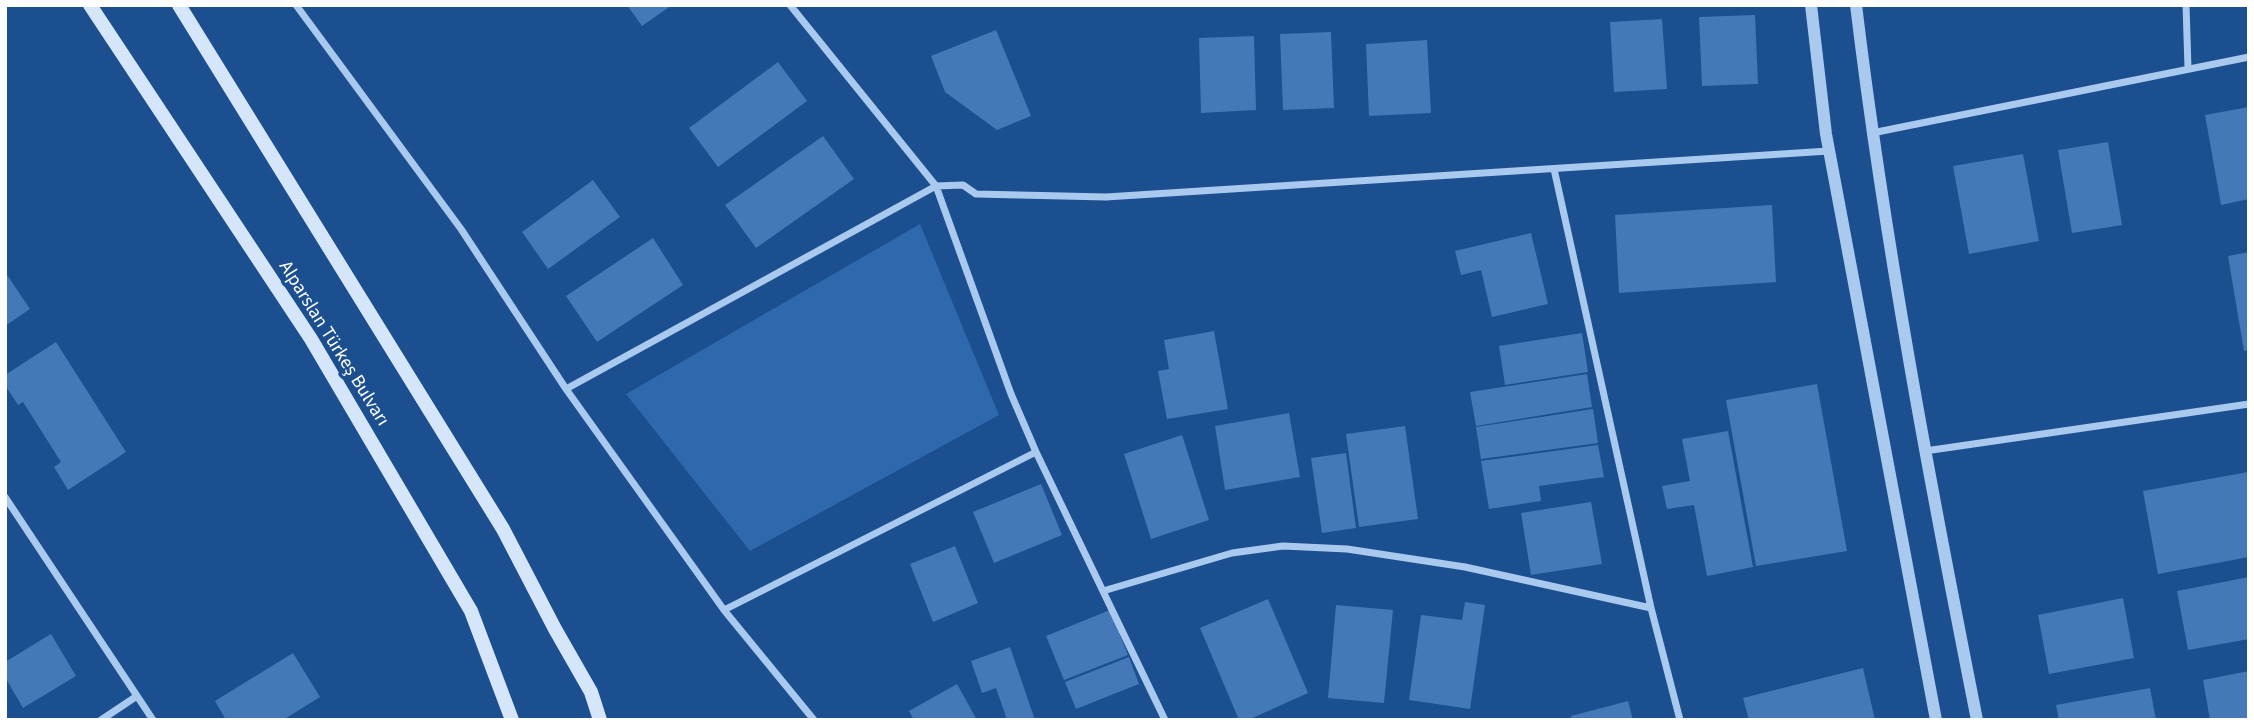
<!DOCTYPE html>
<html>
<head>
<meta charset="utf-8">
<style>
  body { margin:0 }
  #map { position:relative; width:2254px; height:725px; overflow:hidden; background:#1b4f8f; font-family:"Source Sans 3",sans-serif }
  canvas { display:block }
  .frame { position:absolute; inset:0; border:7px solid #fff; pointer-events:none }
</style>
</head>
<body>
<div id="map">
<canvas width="2254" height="725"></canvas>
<div class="frame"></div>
</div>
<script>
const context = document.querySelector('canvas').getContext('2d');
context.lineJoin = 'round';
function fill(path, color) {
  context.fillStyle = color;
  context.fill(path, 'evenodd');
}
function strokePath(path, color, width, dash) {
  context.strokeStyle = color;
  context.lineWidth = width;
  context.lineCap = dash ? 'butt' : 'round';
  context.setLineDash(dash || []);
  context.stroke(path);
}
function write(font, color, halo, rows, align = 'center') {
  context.font = font + ' "Source Sans 3",sans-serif';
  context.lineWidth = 7;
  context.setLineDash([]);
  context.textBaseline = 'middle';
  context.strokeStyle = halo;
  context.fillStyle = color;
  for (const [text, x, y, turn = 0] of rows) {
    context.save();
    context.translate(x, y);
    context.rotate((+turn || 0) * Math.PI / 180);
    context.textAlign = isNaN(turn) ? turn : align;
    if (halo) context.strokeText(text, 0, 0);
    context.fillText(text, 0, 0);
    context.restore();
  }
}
fill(new Path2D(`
  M920,224L999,415L750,551L626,394Z`), '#2e69ad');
fill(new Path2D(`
  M627,5H672L642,26Z
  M1755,15L1758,84L1702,86L1699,17Z
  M1662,19L1667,89L1614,92L1610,22Z
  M996,30L1031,116L997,130L945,92L931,56Z
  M1331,32L1334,108L1283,110L1280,34Z
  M1254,36L1256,110L1201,113L1199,38Z
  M1427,40L1431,113L1369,116L1366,44Z
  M778,62L807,101L718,167L689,128Z
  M2249,107V199L2221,205L2205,115Z
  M823,136L854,179L756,248L725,205Z
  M2108,142L2122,225L2072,233L2058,150Z
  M2023,154L2039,241L1969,254L1953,166Z
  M593,180L620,217L548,269L522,232Z
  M1772,205L1776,282L1619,293L1615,215Z
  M1531,233L1548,304L1492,317L1481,270L1461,275L1455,251Z
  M653,238L683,285L597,342L566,296Z
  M2249,252V350L2244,351L2228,256Z
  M5,272L30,309L5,326Z
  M1214,331L1228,409L1167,419L1158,371L1169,369L1164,340Z
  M1582,333L1588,372L1505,385L1499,346Z
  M56,342L126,452L68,490L54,467L61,462L23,402L18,405L5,385V375Z
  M1587,374L1592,407L1476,426L1470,392Z
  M1817,384L1847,551L1756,566L1726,400Z
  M1593,409L1598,443L1481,459L1476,427Z
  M1289,413L1300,477L1225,490L1215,426Z
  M1405,426L1418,519L1359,527L1346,434Z
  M1728,431L1753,567L1707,576L1694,505L1667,509L1662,486L1690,481L1682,439Z
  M1182,435L1209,520L1151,539L1124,454Z
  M1598,445L1604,477L1539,486L1541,501L1489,509L1481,461Z
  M1346,453L1356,528L1322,533L1311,458Z
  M2248,472L2249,557L2158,574L2143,491Z
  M1041,484L1062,535L994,563L973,512Z
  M1591,502L1602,564L1531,575L1521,513Z
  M955,546L978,603L933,622L910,564Z
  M2249,577V639L2188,650L2177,591Z
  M2123,598L2134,658L2049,674L2038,615Z
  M1268,599L1308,693L1248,720H1239L1200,628Z
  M1465,602L1485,605L1470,709L1409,700L1421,615L1462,620Z
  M1336,605L1393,610L1384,703L1328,698Z
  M1110,610L1128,655L1064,680L1046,636Z
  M51,634L76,676L23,708L5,677V662Z
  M1010,647L1035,720H1007L996,688L982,693L971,661Z
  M293,653L320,697L283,720H226L215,701Z
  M1129,657L1139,684L1076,709L1065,682Z
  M1863,668L1875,720H1749L1743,698Z
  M2249,671V720H2210L2203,680Z
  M957,684L977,720H914L909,711Z
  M2150,688L2156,720H2059L2056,705Z
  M1628,701L1633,720H1572L1571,716Z`), '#4478b7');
strokePath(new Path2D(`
  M296,5L461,229L566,389L724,610L814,720
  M790,5L936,186L1011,394L1036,452L1165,720
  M2186,5L2188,68
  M1872,133L2249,57
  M1554,169L1651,608L1680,720
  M566,389L936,186L963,185L976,194L1106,197L1829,151
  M1925,451L2249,404
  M5,497L153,720
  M1103,591L1232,553L1283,546L1347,549L1465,567L1651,608
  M724,610L1036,452
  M101,720L137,696`), '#a9c9ee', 7);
strokePath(new Path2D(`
  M1811,5L1826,134L1936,720
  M1856,5C1885,245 1930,483 1977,720`), '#a9c9ee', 12);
strokePath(new Path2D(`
  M90,5L311,339L471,611L512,720
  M179,5L503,529L555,629L591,692L600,720`), '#d6e6fa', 14);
write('19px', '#fff', '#1b4f8f', [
  ["Alparslan Türkeş Bulvarı",333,344,58]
]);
</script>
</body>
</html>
